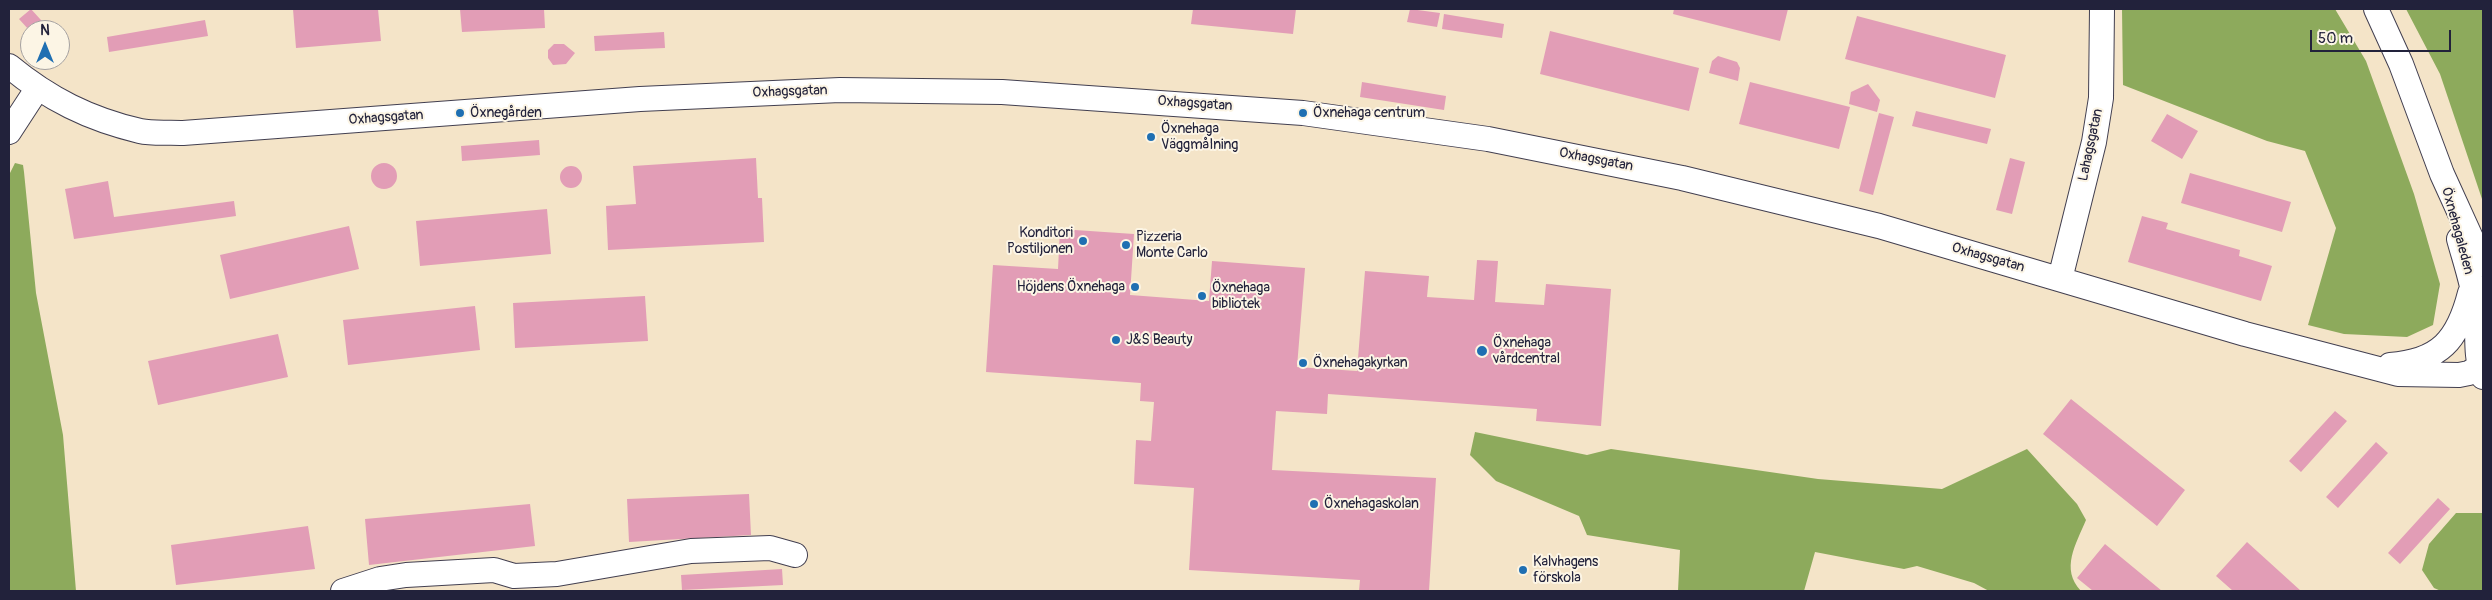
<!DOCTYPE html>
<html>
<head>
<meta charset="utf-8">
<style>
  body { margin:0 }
  #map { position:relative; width:2492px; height:600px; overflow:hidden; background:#f4e4c8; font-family:Pangolin,sans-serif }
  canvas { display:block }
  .frame { position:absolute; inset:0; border:10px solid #22223b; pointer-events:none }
  .north { position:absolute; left:20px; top:20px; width:50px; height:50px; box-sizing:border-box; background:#fcf5e5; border:1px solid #a5a1a1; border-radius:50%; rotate:0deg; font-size:14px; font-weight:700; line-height:20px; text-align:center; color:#22223b }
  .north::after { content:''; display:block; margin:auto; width:18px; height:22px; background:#1f6fb2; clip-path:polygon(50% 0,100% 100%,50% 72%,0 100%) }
  .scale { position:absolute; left:2310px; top:30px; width:141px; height:22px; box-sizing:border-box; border:2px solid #22223b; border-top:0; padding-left:6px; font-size:15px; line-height:18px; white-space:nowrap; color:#22223b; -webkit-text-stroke:4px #fcf5e5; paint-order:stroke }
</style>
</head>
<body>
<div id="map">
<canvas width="2492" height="600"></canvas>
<div class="frame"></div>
<div class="north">N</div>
<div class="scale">50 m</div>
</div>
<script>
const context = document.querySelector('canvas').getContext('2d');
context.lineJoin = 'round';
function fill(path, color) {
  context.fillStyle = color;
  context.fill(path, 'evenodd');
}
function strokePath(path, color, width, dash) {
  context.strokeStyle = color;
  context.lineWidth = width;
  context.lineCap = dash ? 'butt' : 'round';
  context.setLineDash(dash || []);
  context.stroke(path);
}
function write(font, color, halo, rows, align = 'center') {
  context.font = font + ' Pangolin,sans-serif';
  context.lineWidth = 4;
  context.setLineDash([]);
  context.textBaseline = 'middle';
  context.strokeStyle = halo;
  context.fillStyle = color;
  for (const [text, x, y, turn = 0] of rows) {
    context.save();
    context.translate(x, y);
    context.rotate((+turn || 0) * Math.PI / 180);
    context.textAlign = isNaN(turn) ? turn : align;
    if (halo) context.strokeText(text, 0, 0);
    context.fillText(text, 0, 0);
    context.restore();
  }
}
fill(new Path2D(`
  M2122,9H2335L2366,61L2414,194L2440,284L2433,325L2407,337L2344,334L2308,325L2336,228L2305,151L2267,141L2123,85Z
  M2406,9H2483V202L2440,74Z
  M15,163L23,165L24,172L36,293L63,435L76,591H9V175Z
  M1475,432L1587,455L1611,449L1818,479L1942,489L2027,449L2077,504L2086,520C2076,544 2060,569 2081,591H1989L1974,583L1917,566L1904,569L1815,552L1804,591H1678L1680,550L1587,535L1579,516L1496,481L1470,455Z
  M2456,513H2483V591H2441L2434,588L2422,570L2429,544Z`), '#8daa5c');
fill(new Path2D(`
  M31,9L50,30H29L19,19Z
  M293,9H378L381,41L296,48Z
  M460,9H544L545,28L462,32Z
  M1193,9H1296L1293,34L1191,24Z
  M1410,9L1440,13L1437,27L1407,22Z
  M1674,9H1788L1780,41L1673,14Z
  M1444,14L1504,24L1502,38L1442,29Z
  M1857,16L2006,55L1995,98L1845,59Z
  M205,20L208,36L109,52L107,37Z
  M1550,31L1699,68L1689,111L1540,74Z
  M664,32L665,48L595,51L594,36Z
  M554,44H564L575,53L566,64L553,65L548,58V50Z
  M1718,56L1737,62L1740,68L1738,81L1709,73L1712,61Z
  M1362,82L1446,96L1444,110L1360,97Z
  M1750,82L1850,107L1839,149L1739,124Z
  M1868,84L1880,100L1877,112L1849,104L1851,92Z
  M1916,111L1991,129L1987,144L1912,126Z
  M1879,113L1894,117L1873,195L1859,191Z
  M2167,114L2198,131L2182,159L2151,141Z
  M539,140L540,155L462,161L461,146Z
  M756,158L758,198H762L764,242L608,250L606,206L636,204L633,166Z
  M2010,158L2025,162L2012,214L1996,210Z
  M371 176a13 13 0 1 1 26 0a13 13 0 1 1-26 0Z
  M560 177a11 11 0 1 1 22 0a11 11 0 1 1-22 0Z
  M2190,173L2291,202L2282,232L2181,203Z
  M108,181L114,217L234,201L236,216L74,239L65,189Z
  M547,209L551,254L420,266L416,221Z
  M2142,216L2168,223L2166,229L2240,250L2239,256L2272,266L2261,301L2128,262Z
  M349,226L359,269L230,299L220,255Z
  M1060,229L1134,234L1130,295L1209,301L1212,261L1305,268L1297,367L1357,371L1365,271L1429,276L1427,297L1474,300L1477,260L1498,261L1495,302L1544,305L1546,284L1611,289L1601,426L1536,421L1537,409L1328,394L1327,414L1276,411L1272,470L1436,478L1429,591H1359L1360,580L1189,570L1194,488L1134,484L1136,440L1151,441L1154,402L1140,401L1141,383L986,372L993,265L1058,269Z
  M645,296L648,341L515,348L513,303Z
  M475,306L480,350L348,365L343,320Z
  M278,334L288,377L158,405L148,361Z
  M2071,399L2185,490L2157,526L2043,434Z
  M2335,411L2347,421L2301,472L2289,461Z
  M2376,442L2388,453L2338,508L2326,497Z
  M749,494L751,535L629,542L627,499Z
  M2438,498L2450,509L2400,564L2388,553Z
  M530,504L535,546L369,565L365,519Z
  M308,526L315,569L176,585L171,545Z
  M2247,542L2301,591H2233L2216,576Z
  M2105,544L2162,591H2093L2077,578Z
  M782,569L783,585L682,590L681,575Z`), '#e29db6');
const minor = new Path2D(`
  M2376,9L2401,64L2442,174L2483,264
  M9,66C49,99 89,119 140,131C153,134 169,132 183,133L640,99L840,90L1002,92L1303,113L1488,139L1682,178L1879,226L2245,334L2398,374L2459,375L2469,373L2483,364
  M9,132L37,89
  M2459,239C2465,261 2473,284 2476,307C2479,331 2474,353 2483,377
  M2060,279L2094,142L2101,98L2102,9
  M2390,365C2440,361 2458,340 2470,293
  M343,591L380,579L406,575L494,570L514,576L557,574L691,551L770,548L795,555`);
strokePath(minor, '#423f50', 26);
strokePath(minor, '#fff', 24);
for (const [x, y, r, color] of [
  [460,113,5,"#1f6fb2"],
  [1303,113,5,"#1f6fb2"],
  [1151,137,5,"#1f6fb2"],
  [1083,241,5,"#1f6fb2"],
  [1126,245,5,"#1f6fb2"],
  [1135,287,5,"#1f6fb2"],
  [1202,296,5,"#1f6fb2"],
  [1116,340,5,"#1f6fb2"],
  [1482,351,6,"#1f6fb2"],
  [1303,363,5,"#1f6fb2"],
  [1314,504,5,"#1f6fb2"],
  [1523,570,5,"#1f6fb2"]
]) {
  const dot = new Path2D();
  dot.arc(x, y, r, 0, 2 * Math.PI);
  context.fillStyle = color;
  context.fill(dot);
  strokePath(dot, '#fcf5e5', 2);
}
write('14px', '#22223b', '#fcf5e5', [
  ["Oxhagsgatan",790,92,-2],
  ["Oxhagsgatan",1195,104,4],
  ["Oxhagsgatan",386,118,-4],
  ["Lahagsgatan",2091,145,-78],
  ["Oxhagsgatan",1596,160,11],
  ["Öxnehagaleden",2457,231,75],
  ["Oxhagsgatan",1988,258,16]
]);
write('14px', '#22223b', '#fcf5e5', [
  ["Öxnegården",470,113],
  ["Öxnehaga centrum",1313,113],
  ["Öxnehaga",1161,129],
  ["Väggmålning",1161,145],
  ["Konditori",1073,233,"right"],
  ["Postiljonen",1073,249,"right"],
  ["Pizzeria",1136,237],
  ["Monte Carlo",1136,253],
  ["Höjdens Öxnehaga",1125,287,"right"],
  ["Öxnehaga",1212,288],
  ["bibliotek",1212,304],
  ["J&S Beauty",1126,340],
  ["Öxnehaga",1493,343],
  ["vårdcentral",1493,359],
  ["Öxnehagakyrkan",1313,363],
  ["Öxnehagaskolan",1324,504],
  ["Kalvhagens",1533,562],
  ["förskola",1533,578]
], 'left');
</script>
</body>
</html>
